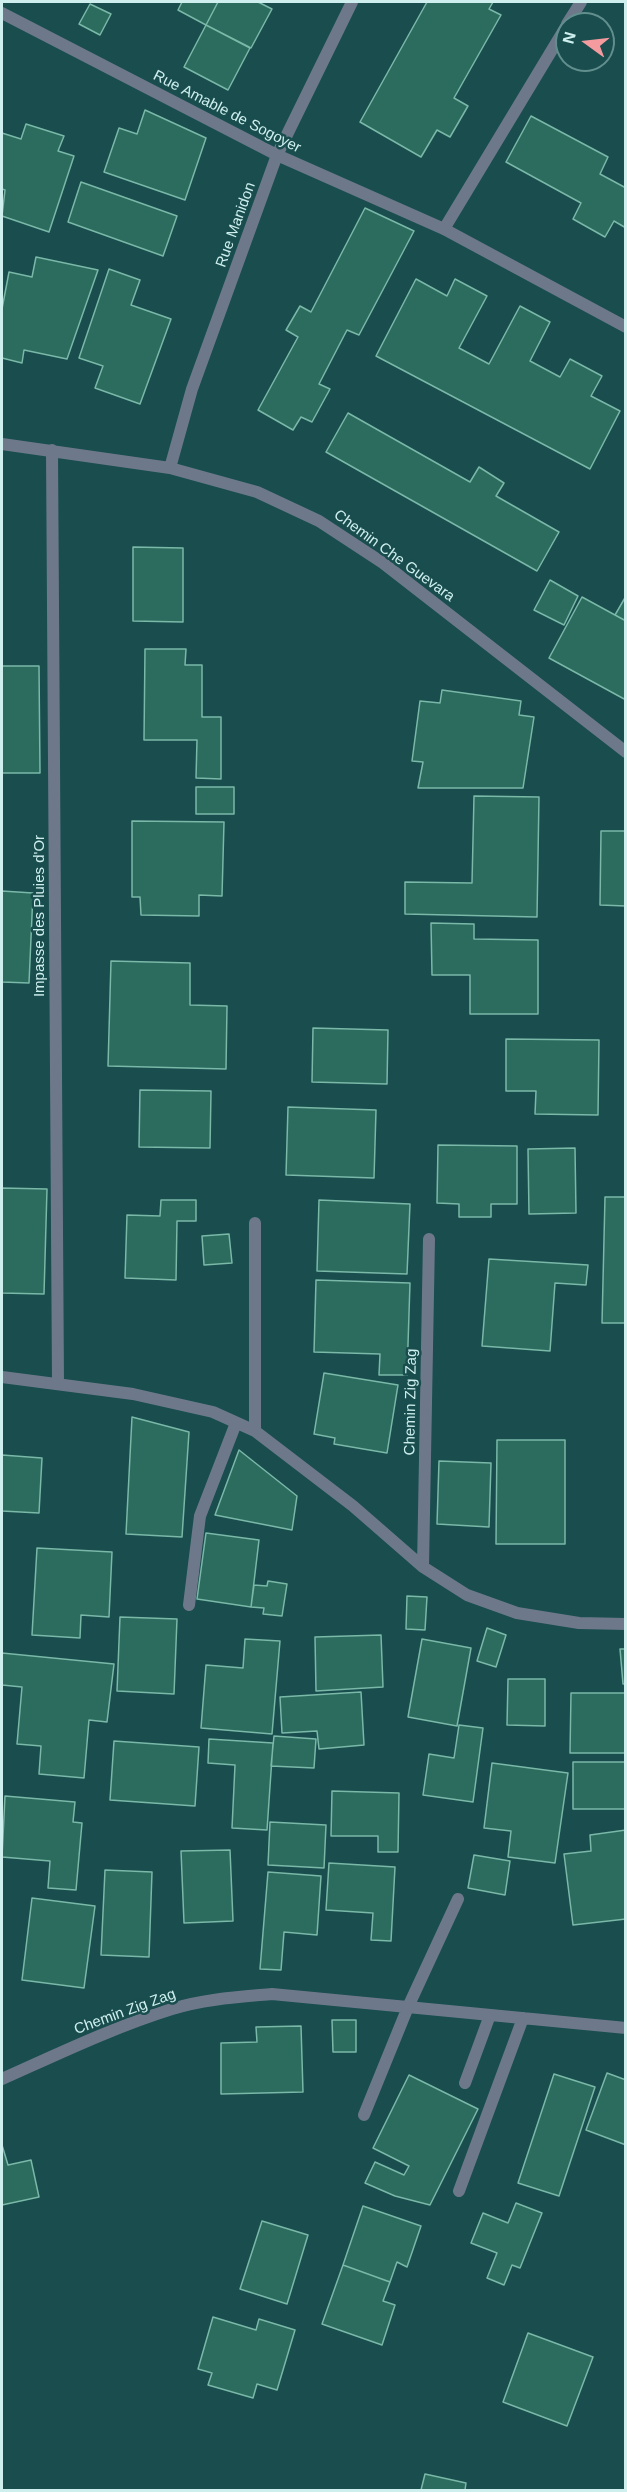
<!DOCTYPE html>
<html>
<head>
<meta charset="utf-8">
<style>
  body { margin:0 }
  #map { position:relative; width:627px; height:2492px; overflow:hidden; background:#194d4e; font-family:Arial,sans-serif }
  canvas { display:block }
  .frame { position:absolute; inset:0; border:3px solid #cfefef; pointer-events:none }
  .north { position:absolute; left:555px; top:12px; width:60px; height:60px; box-sizing:border-box; background:#194d4e; border:2px solid #628e8e; border-radius:50%; rotate:285deg; font-size:16px; font-weight:700; line-height:24px; text-align:center; color:#cfefef }
  .north::after { content:''; display:block; margin:auto; width:21px; height:27px; background:#f49b9f; clip-path:polygon(50% 0,100% 100%,50% 72%,0 100%) }
</style>
</head>
<body>
<div id="map">
<canvas width="627" height="2492"></canvas>
<div class="frame"></div>
<div class="north">N</div>
</div>
<script>
const context = document.querySelector('canvas').getContext('2d');
context.lineJoin = 'round';
function fill(path, color) {
  context.fillStyle = color;
  context.fill(path, 'evenodd');
}
function strokePath(path, color, width, dash) {
  context.strokeStyle = color;
  context.lineWidth = width;
  context.lineCap = dash ? 'butt' : 'round';
  context.setLineDash(dash || []);
  context.stroke(path);
}
function write(font, color, halo, rows, align = 'center') {
  context.font = font + ' Arial,sans-serif';
  context.lineWidth = 5;
  context.setLineDash([]);
  context.textBaseline = 'middle';
  context.strokeStyle = halo;
  context.fillStyle = color;
  for (const [text, x, y, turn = 0] of rows) {
    context.save();
    context.translate(x, y);
    context.rotate((+turn || 0) * Math.PI / 180);
    context.textAlign = isNaN(turn) ? turn : align;
    if (halo) context.strokeText(text, 0, 0);
    context.fillText(text, 0, 0);
    context.restore();
  }
}
const building = new Path2D(`
  M182,2H218L206,25L178,10Z
  M218,2H258L272,9L251,48L206,25Z
  M427,2H493L489,9L501,15L454,98L468,106L450,137L437,130L421,157L360,122Z
  M90,4L111,14L100,35L79,24Z
  M206,25L250,48L228,90L184,67Z
  M145,110L206,138L185,200L104,172L119,128L137,134Z
  M531,116L608,157L600,174L626,188V228L614,221L605,237L573,219L581,203L506,162Z
  M26,124L64,136L58,151L74,156L49,232L2,216L5,190L2,189V133L21,139Z
  M81,182L177,216L163,256L68,222Z
  M365,208L414,231L359,335L347,330L319,384L330,389L312,422L301,417L293,430L258,410L298,337L286,330L300,306L311,312Z
  M36,257L98,270L67,359L24,350L22,363L2,358V309L9,272L32,277Z
  M109,269L140,280L131,305L171,319L140,404L95,388L103,366L79,358Z
  M416,279L447,296L455,279L487,296L459,348L489,364L520,306L550,322L530,361L560,377L570,359L602,376L591,396L620,411L590,469L376,356Z
  M348,413L470,482L479,467L504,483L496,496L559,532L537,571L326,452Z
  M133,547L183,548V622L133,621Z
  M550,580L578,596L564,625L534,610Z
  M626,596V621L615,615Z
  M582,597L626,621V700L549,658Z
  M145,649H186L185,665H202V717H221V779L196,778L197,740H144Z
  M2,666H39L40,773H2Z
  M442,690L521,701L519,715L534,717L523,788H418L423,762L412,761L420,701L440,703Z
  M196,787H234V814H196Z
  M474,796L539,797L537,917L405,914V882L472,883Z
  M132,821L224,822L222,896L199,895V916L141,915L140,897H132Z
  M601,831H626V906L600,905Z
  M2,891L33,893L29,983L2,982Z
  M431,923L474,924V939L538,940V1014H470V975H432Z
  M111,961L190,963V1005L227,1006L226,1069L108,1066Z
  M313,1028L388,1030L387,1084L312,1082Z
  M506,1039L599,1040L598,1115L535,1114L536,1091H506Z
  M140,1090L211,1091L210,1148L139,1147Z
  M288,1107L376,1110L374,1178L286,1175Z
  M438,1145L517,1146V1204H491V1217H459V1204L437,1203Z
  M575,1148L576,1213L529,1214L528,1149Z
  M2,1188L47,1189L44,1294L2,1293Z
  M605,1197H626V1323H602Z
  M161,1200H196V1221H177L176,1280L125,1278L127,1215L160,1216Z
  M319,1200L410,1204L407,1274L317,1271Z
  M229,1234L232,1263L204,1265L202,1236Z
  M489,1259L588,1265L586,1285L555,1283L550,1351L482,1346Z
  M316,1280L410,1283L407,1375H379L380,1354L314,1352Z
  M324,1373L398,1385L387,1453L334,1444L335,1438L314,1434Z
  M132,1417L189,1432L182,1537L126,1534Z
  M497,1440H565V1544H496Z
  M239,1450L297,1496L292,1530L215,1515Z
  M2,1455L42,1458L39,1513L2,1511Z
  M439,1461L491,1463L489,1527L437,1524Z
  M206,1533L259,1540L251,1607L197,1599Z
  M37,1548L112,1552L109,1617L81,1615L80,1638L32,1635Z
  M268,1581L287,1584L282,1616L263,1614L264,1608L251,1607L254,1585L267,1586Z
  M407,1596L427,1597L425,1630L406,1629Z
  M120,1617L177,1619L174,1694L117,1691Z
  M487,1628L506,1635L496,1667L477,1661Z
  M381,1635L383,1687L316,1691L315,1637Z
  M245,1639L280,1641L272,1734L201,1728L206,1665L243,1668Z
  M422,1639L471,1648L457,1726L408,1717Z
  M620,1649H626V1684H623Z
  M2,1653L114,1664L107,1722L89,1720L84,1778L39,1774L41,1746L17,1744L22,1687L2,1685Z
  M508,1679H545V1726L507,1725Z
  M361,1692L364,1745L319,1749L317,1731L282,1733L280,1697Z
  M571,1693H626V1753H570Z
  M459,1725L483,1728L473,1802L423,1795L429,1754L454,1758Z
  M274,1736L316,1739L314,1768L271,1766Z
  M209,1739L273,1743L267,1830L232,1828L235,1765L208,1763Z
  M114,1741L199,1747L195,1806L110,1800Z
  M573,1762H626V1809H573Z
  M492,1763L568,1773L555,1863L508,1857L511,1831L484,1828Z
  M332,1791L399,1793L398,1852H378V1836H331Z
  M5,1796L75,1802L73,1822L82,1823L76,1890L48,1888L50,1861L2,1857Z
  M270,1822L326,1825L324,1868L268,1865Z
  M626,1830V1919L573,1925L564,1854L591,1851L590,1835Z
  M230,1850L233,1921L184,1923L181,1851Z
  M474,1855L510,1861L505,1895L468,1888Z
  M329,1863L395,1867L391,1941L371,1940L373,1913L326,1910Z
  M105,1870L152,1872L149,1957L101,1955Z
  M268,1872L321,1876L317,1935L284,1932L281,1970L260,1969Z
  M32,1898L95,1906L84,1988L22,1980Z
  M332,2020H356V2052H333Z
  M301,2026L303,2092L221,2094V2043L257,2042L256,2027Z
  M607,2073L626,2080V2145L586,2130Z
  M554,2074L595,2087L559,2196L518,2183Z
  M409,2075L478,2109L430,2205L395,2196L365,2183L375,2162L404,2175L409,2166L373,2148Z
  M2,2145L8,2165L31,2160L39,2197L2,2205Z
  M516,2203L542,2213L520,2268L512,2265L504,2285L487,2278L497,2253L471,2243L483,2213L508,2223Z
  M363,2206L421,2226L407,2267L397,2262L390,2282L343,2265Z
  M262,2221L308,2235L287,2304L240,2289Z
  M343,2265L390,2282L383,2301L395,2305L382,2345L322,2324Z
  M213,2317L256,2330L259,2319L295,2330L277,2390L257,2384L253,2398L208,2385L212,2373L198,2369Z
  M528,2333L593,2357L567,2426L503,2402Z
  M425,2474L466,2483L465,2490H421Z`);
fill(building, '#2c6c5e');
strokePath(building, '#7ab8a8', 1.5);
strokePath(new Path2D(`
  M2,13L277,155L444,229L626,327
  M567,24L581,2
  M444,229L567,25
  M2,444L170,468L257,492L319,521L383,563L626,752
  M52,450L58,1383
  M170,468L192,389L277,155L352,2
  M255,1223V1431
  M2,1377L133,1394L213,1412L255,1431L353,1506L423,1567L467,1595L517,1613L579,1623L626,1624
  M423,1567L429,1239
  M189,1605L200,1516L236,1423
  M2,2079C58,2054 114,2027 172,2009C204,1999 239,1997 272,1994L626,2028
  M465,2083L490,2015
  M364,2115L408,2007L458,1899
  M459,2191L523,2018`), '#6d798a', 12);
write('15px', '#cfefef', '#194d4e', [
  ["Rue Amable de Sogoyer",227,112,27],
  ["Rue Manidon",236,225,-70],
  ["Chemin Che Guevara",394,556,36],
  ["Impasse des Pluies d'Or",40,916,-90],
  ["Chemin Zig Zag",411,1402,-89],
  ["Chemin Zig Zag",125,2012,-20]
]);
</script>
</body>
</html>
